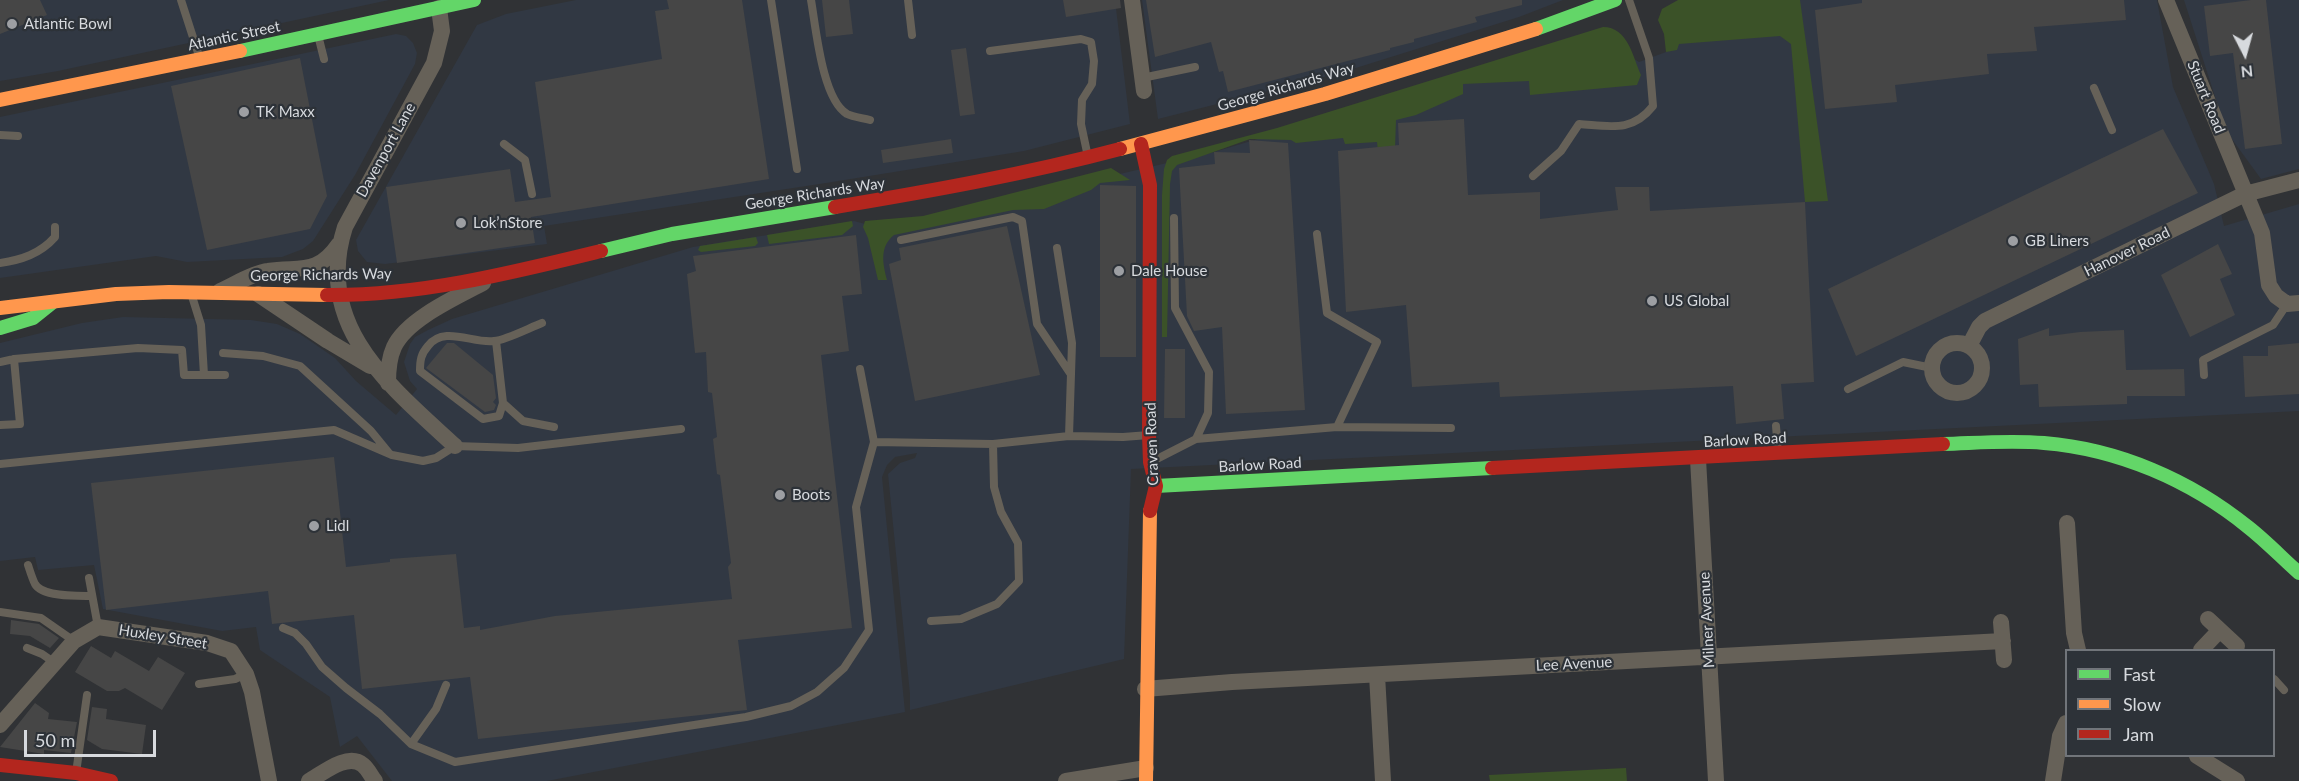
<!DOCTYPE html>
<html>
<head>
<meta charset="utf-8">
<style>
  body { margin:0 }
  #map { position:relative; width:2299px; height:781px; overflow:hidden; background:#303235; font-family:Lato,sans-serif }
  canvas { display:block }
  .legend { position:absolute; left:2065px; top:649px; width:210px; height:108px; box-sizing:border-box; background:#2d3238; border:2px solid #71757a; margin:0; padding:8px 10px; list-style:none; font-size:18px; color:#d7dade }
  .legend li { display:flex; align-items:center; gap:12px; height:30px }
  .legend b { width:30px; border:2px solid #71757a }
  .north { position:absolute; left:2215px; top:24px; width:60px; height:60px; -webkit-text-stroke:4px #2d3238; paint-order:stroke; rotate:174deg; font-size:16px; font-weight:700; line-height:24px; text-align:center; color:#d7dade }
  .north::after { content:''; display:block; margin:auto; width:21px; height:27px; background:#d7dade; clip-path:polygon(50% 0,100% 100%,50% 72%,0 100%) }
  .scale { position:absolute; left:24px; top:730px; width:132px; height:27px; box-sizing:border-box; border:3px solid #d7dade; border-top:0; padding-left:8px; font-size:18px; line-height:21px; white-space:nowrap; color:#d7dade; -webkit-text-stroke:4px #2d3238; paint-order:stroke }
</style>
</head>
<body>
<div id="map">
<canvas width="2299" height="781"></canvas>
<ul class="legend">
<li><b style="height:8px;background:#63d668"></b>Fast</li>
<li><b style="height:8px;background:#ff974d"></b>Slow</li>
<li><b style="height:8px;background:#b3261e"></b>Jam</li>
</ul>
<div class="north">N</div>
<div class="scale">50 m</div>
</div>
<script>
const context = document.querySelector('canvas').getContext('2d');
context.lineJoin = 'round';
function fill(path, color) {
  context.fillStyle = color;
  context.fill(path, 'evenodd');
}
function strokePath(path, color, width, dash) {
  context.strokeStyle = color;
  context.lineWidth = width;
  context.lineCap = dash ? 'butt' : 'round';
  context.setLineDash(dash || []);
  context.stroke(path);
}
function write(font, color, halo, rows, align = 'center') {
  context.font = font + ' Lato,sans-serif';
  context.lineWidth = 4.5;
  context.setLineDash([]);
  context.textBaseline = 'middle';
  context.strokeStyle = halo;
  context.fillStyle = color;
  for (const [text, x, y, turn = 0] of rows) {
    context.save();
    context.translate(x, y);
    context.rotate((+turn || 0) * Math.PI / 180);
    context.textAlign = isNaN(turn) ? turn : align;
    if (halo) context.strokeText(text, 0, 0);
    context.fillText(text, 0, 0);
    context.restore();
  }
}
fill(new Path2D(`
  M0,0H389L58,71L0,81Z
  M576,0H1115L1130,124L1024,151L826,183L544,226L547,244L385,264L367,262L358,251L356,240L477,25L506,14Z
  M1142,0H1563L1519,17L1343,72L1158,119Z
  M1708,0H2157L2173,87L2214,184L2224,226L2299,204V411L1131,469L1124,659L910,710V694L888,474L900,463L915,458L917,453L895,457L887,465L882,477L905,712L547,781H392L357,736L340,747L330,697L260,650L256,627L222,631L103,609L94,565L38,570L35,557L0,561V343L82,323L123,317L251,320L277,324L300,334L335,358L356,381L396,415L417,389L410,381L404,362L410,344L415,337L428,330L452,319L693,247L854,221L884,229L1214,152L1599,38L1639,62L1666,52L1675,11Z
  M2184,0H2299V169L2261,179L2226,131Z
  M396,34L406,36L413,43L417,53L415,64L355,175L313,241L303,249L282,257L187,262L156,256L0,278V117Z`), '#313843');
fill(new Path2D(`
  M1678,0H1800L1828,201L1805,202L1791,44L1780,36L1679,44L1677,50L1666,52L1664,34L1658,20L1662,9Z
  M1603,27C1628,27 1633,57 1641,75L1637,85L1530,95L1529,81L1463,84V94L1416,115L1396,120L1395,149L1379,161L1377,142L1345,144L1343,138L1296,143L1291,140L1250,139L1177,165L1172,171L1170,184L1167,337H1162V195L1164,169L1167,160L1172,156L1277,128Z
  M1111,168L1130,180L1100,183L1091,190L1044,209L1013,210L894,235C879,247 883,264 887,280H878L868,238L863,227L865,221L923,216Z
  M852,221L853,226L842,235L769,244L767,235Z
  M756,237L758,243L755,246L701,252L698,250L700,246Z
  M1626,768L1627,781H1490L1489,775Z`), '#3b5228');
fill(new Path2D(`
  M0,0H40L47,15L0,34Z
  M667,0H742L769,179L531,217L535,243L397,263L386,187L510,169L515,202L551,197L535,82L662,59L655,11L669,9Z
  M822,0H849L853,34L826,37Z
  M1063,0H1120L1121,8L1066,17Z
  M1146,0H1522V5L1475,17L1477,22L1414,39V42L1390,48V50L1228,92L1223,71L1219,72L1211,42L1155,57Z
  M1862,0H2124L2126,20L2034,27L2037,51L1987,54L1989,74L1895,85L1897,102L1825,109L1815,10L1862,3Z
  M2251,0H2266L2282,144L2245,149L2233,53L2210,56L2204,6Z
  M966,48L975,114L960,116L951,50Z
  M300,58L327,196L310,229L207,250L171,86Z
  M1464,119L1468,195L1540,192V219L1618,210L1615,187H1649L1650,211L1805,202L1814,382L1781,384L1784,419L1736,424L1733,386L1500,397L1499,382L1412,387L1406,305L1346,312L1338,151L1399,145L1398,123Z
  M2163,129L2198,193L1856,356L1828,289Z
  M951,139L953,153L883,163L881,150Z
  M1249,140L1288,143L1305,410L1226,414L1222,327L1194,331L1187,316L1179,168L1215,164L1214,152L1250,153Z
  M1100,185L1136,186V357H1100Z
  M1007,226L1040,375L915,401L889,264L901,260L899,248Z
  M856,235L862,294L842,296L849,351L821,355L852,628L738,640L747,710L478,739L470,677L362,689L354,615L272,624L268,591L106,610L91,483L334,457L346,567L390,562V559L456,554L464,628L480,626V630L555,616L732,599L728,567L731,563L720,475L717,474L715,457L713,439L717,437L712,393L708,392L706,352L695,353L687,274L696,271L693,256Z
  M2218,244L2232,274L2220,279L2235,315L2190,337L2161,275Z
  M2049,328V336L2080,332L2124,330L2126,370L2184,369L2185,396H2127V404L2039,407L2038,384L2020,385L2018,339Z
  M447,343H454L493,375L496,398L493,402L496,405L494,410L485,412L426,368Z
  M2299,343V394L2245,397L2243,356H2268V346Z
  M1165,349H1185V418H1164Z
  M11,620L39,624L59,638L50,648L30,636L10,634Z
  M91,646L111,658L115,651L149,671L158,657L185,673L162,710L125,688L119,691H107L75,672Z
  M35,703L49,713L48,719L77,722L71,753L44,750V754L0,747Z
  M92,707L107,709L106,719L146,725L142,754L102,749L87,740Z`), '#464646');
strokePath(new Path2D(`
  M181,0L200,59
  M771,0L797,169
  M811,0C816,28 822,99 847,114C853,117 863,118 870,120
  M908,0L912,35
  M318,35L324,59
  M990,51L1081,39L1091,42L1094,61L1092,84L1082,100L1081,124L1088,157
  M1142,78L1195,67
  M2094,88L2112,130
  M0,135L18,136
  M504,144L525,160L532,194
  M1533,176L1561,151L1579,124C1609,126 1632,133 1653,106L1649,58L1629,0
  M1317,234L1327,313L1377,342L1337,427
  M901,240L1013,217L1022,221L1037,324L1070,373
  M1057,248L1072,343L1069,436
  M0,263C21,260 40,254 55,237V227
  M191,293L201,325L204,375
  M496,341L503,403L499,416L483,419L420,371C420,360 421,354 428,346C444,325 473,344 494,341C506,340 529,328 542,323
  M223,353L263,356L300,366L371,431L389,453
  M0,362L14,359
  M860,369L874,442L993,444L1069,436L1123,437L1149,435
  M2204,375L2203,360L2273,325L2287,304
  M1848,389L1903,362L1932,368
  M503,403L523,421L554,427
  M0,425L20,424L14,359L138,348L182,350L184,375H225
  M1776,426L1778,451
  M1196,439L1337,427L1451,428
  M1151,462L1196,439L1208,413L1209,372L1175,308L1174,218
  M0,464L334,430L392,455L423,461L436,458L455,446L518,448L681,429
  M28,565C30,571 32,578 35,584C42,597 77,596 91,596
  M89,578L98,627
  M0,612L41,618L74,641
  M931,621L961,619L997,604L1019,581L1018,543L1001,512L994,487L993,444
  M283,628L295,633L306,644L322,667L346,688L380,714L411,744
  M27,648L42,654L55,663
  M2274,679L2284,690
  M199,684L235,679L246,674
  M446,685L436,709L411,744L455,762L746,717L791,706L817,692L844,668L869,630L856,507L874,442
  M76,773L87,695`), '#666158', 8);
strokePath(new Path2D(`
  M1132,0L1144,91
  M2166,0L2262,233L2269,285L2276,296L2287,304L2299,303
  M439,8L442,31L434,63L345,227C313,326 390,386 455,446
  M220,291C234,285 252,273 268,271C300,266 317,276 339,244
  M258,294L328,341L370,366
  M1932 368a25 25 0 1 1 50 0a25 25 0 1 1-50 0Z
  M1969,346L1979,327L1985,321L2245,194L2299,180
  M388,383C388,371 389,358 394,347C407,319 457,297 483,283
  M1698,459L1716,781
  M2067,523L2074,633L2078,650
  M2208,619L2237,646
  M2001,622L2004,660
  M2201,650L2219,631
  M1377,675L1383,781
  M1145,689L1232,682L2003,641
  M0,725L74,641L98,627L207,643L231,651L246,674L252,692L269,781
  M2197,756L2237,781
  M309,781C323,773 348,752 363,765C368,769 371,776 375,781
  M1066,781L1146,768
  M2053,781L2060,736L2066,723`), '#666158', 16);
strokePath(new Path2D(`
  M1536,29L1615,0
  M240,51L474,0
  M601,251L672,234L835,207
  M0,328L33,318L53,302
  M1943,444C1977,443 2010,440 2044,443C2118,449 2190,480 2248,527C2266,541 2282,558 2299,573
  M1156,486L1492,468`), '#63d668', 14);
strokePath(new Path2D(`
  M0,100L240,51
  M1120,149L1325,94L1536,29
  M0,308L116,294L169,292L327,295
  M1146,781L1150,511`), '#ff974d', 14);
strokePath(new Path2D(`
  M1141,144L1150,185L1149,435L1150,462L1156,486L1150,511
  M835,207C931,191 1026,174 1120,149
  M327,295C419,296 511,273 601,251
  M1492,468L1943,444
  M0,765L76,773L111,781`), '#b3261e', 14);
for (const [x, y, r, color] of [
  [12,24,6,"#9d9fa3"],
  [244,112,6,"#9d9fa3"],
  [461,223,6,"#9d9fa3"],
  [2013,241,6,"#9d9fa3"],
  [1119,271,6,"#9d9fa3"],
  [1652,301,6,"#9d9fa3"],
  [780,495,6,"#9d9fa3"],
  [314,526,6,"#9d9fa3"]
]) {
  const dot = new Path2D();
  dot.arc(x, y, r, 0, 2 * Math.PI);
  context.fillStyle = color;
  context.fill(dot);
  strokePath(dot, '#2d3238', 2);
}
write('15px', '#d7dade', '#2d3238', [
  ["Atlantic Bowl",24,24],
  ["TK Maxx",256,112],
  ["Lok’nStore",473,223],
  ["GB Liners",2025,241],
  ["Dale House",1131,271],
  ["US Global",1664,301],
  ["Boots",792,495],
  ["Lidl",326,526]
], 'left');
write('15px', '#d7dade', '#2d3238', [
  ["Atlantic Street",234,36,-12],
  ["George Richards Way",1286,87,-16],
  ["Stuart Road",2206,97,68],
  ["Davenport Lane",386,150,-61],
  ["George Richards Way",815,194,-9],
  ["Hanover Road",2127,252,-26],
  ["George Richards Way",321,275,-1],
  ["Barlow Road",1745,440,-3],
  ["Craven Road",1152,444,-92],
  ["Barlow Road",1260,465,-3],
  ["Milner Avenue",1707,620,-93],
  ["Huxley Street",163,637,9],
  ["Lee Avenue",1574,664,-3]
]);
</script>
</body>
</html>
